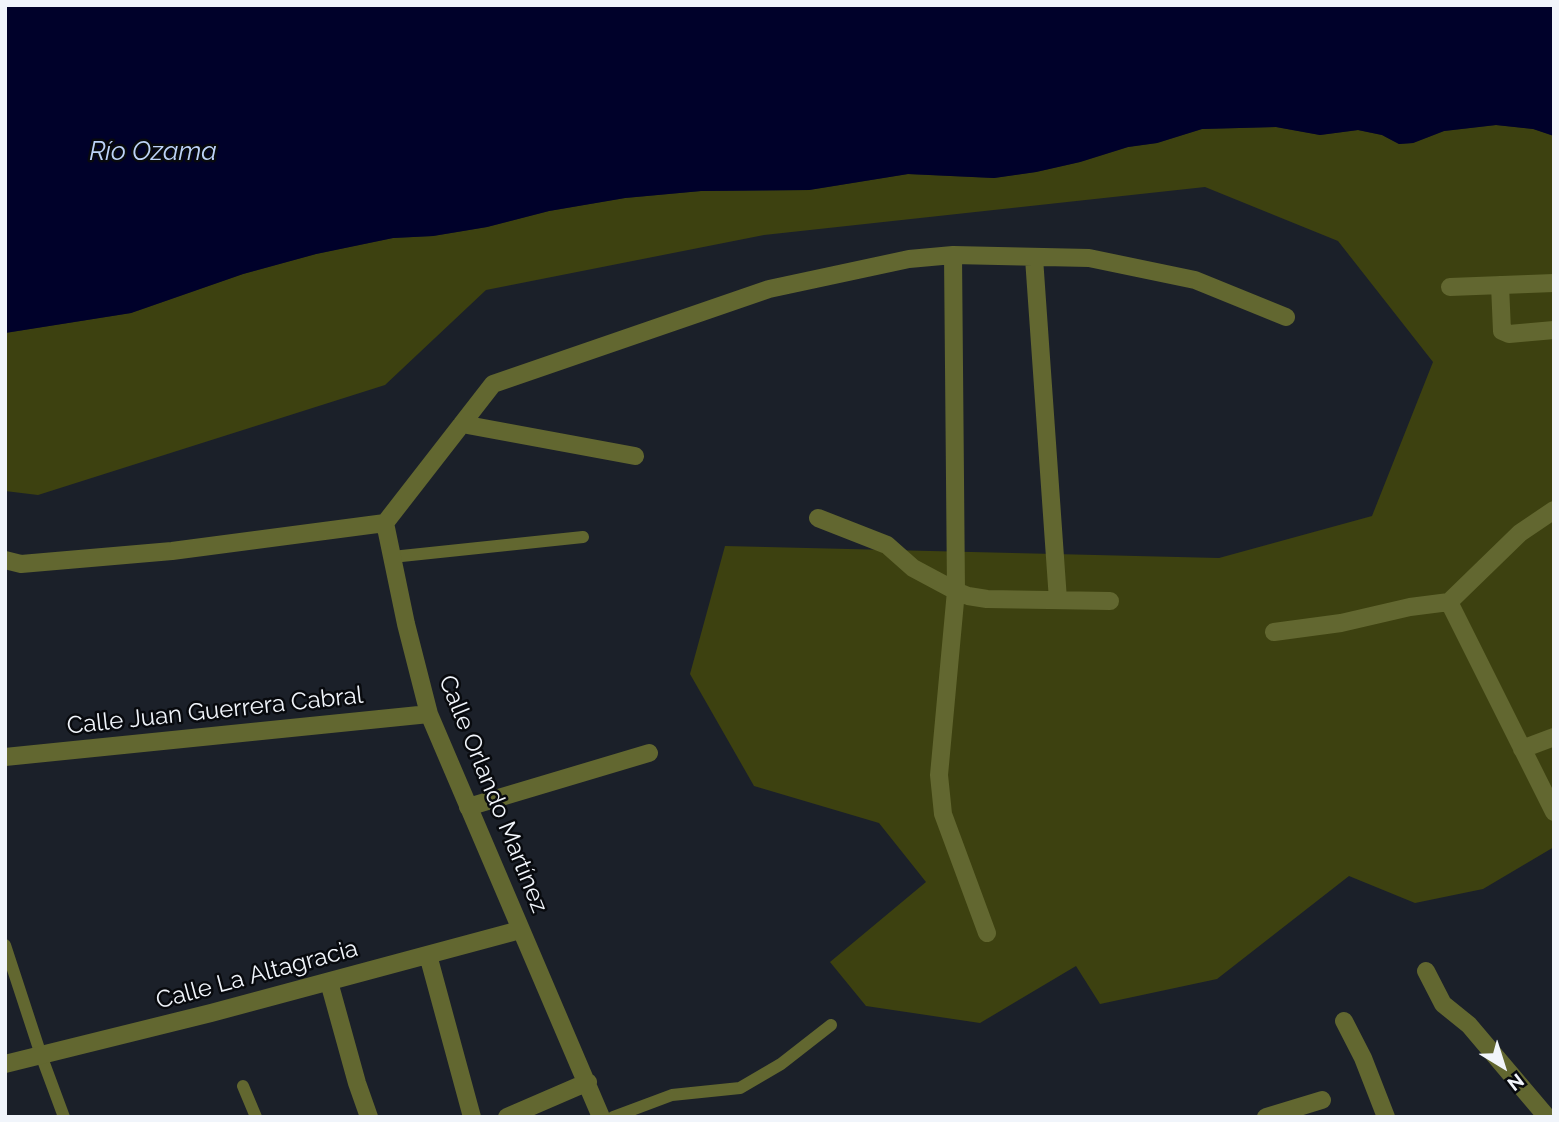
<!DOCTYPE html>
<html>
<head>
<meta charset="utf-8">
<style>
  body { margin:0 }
  #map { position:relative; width:1559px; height:1122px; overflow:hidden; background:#1b2029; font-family:Raleway,sans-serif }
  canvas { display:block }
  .frame { position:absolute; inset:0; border:7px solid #f1f5fb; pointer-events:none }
  .north { position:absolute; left:1468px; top:1031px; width:70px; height:70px; -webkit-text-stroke:5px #080a0e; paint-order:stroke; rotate:142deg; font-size:19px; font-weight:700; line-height:28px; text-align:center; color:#f1f5fb }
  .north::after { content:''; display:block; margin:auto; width:24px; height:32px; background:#f1f5fb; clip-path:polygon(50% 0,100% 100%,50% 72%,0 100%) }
</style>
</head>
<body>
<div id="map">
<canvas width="1559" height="1122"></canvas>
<div class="frame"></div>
<div class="north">N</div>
</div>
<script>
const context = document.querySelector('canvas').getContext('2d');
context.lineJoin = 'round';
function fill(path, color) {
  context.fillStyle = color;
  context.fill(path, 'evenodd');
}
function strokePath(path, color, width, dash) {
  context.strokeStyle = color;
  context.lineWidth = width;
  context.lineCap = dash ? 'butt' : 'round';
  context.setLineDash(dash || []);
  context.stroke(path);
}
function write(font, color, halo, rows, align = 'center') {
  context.font = font + ' Raleway,sans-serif';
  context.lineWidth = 5;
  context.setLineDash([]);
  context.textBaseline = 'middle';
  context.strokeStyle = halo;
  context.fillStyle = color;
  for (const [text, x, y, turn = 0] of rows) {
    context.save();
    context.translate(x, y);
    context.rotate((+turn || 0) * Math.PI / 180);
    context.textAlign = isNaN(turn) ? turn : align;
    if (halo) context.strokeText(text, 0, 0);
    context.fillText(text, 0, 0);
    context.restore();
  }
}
fill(new Path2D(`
  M1496,125L1534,129L1554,136V847L1483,889L1415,903L1349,876L1217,979L1100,1004L1076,966L980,1023L866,1006L830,962L926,882L879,823L754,786L690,674L725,546L1219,558L1372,516L1433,362L1338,241L1205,187L764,235L486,290L385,385L38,495L5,491V333L131,313L243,274L316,254L393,238L433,236L487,227L549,211L625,198L701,191L809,190L908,174L994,178L1036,172L1080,162L1128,147L1157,143L1202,129L1276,127L1320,135L1358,130L1382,135L1399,144L1413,143L1444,131Z`), '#3d4110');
fill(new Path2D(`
  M5,5H1554V136L1533,129L1496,125L1444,131L1413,143L1399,144L1382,135L1358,130L1320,135L1276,127L1202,129L1157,143L1128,147L1080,162L1036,172L994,178L908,174L809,190L701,191L625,198L549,211L487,227L433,236L393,238L316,254L243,274L131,313L5,333Z`), '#00012a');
strokePath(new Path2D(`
  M392,557L583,537
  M5,945L41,1055L64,1117
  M243,1086L256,1117
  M613,1117L672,1095L740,1088L781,1064L831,1025`), '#626730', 12);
strokePath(new Path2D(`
  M953,255L956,591L968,596L987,599L1110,601
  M1034,258L1058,600
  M1500,285L1502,331L1509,334L1554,330
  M1450,287L1554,283
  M462,424L635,456
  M818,518L887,545L913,568L956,591L939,775L943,814L987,933
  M385,523L493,384L769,289L909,259L953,255L1089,258L1195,280L1286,317
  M5,560L21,564L172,551L385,523L406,624L429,714L601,1117
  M1449,602L1520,533L1554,510
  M1274,632L1341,623L1410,607L1449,602L1554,812
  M1522,749L1554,737
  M5,757L429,714
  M468,807L649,753
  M428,955L472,1117
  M1426,971L1443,1004L1469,1025L1547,1117
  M329,982L357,1083L369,1117
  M1344,1021L1363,1058L1386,1117
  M5,1064L211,1013L520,930
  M507,1117L588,1082
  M1266,1117L1322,1100`), '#626730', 18);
write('24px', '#f1f5fb', '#080a0e', [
  ["Calle Juan Guerrera Cabral",215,711,-6],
  ["Calle Orlando Martínez",493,794,68],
  ["Calle La Altagracia",257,975,-15]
]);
write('italic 26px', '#bdd3f8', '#080a0e', [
  ["Río Ozama",153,152]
]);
</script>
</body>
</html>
